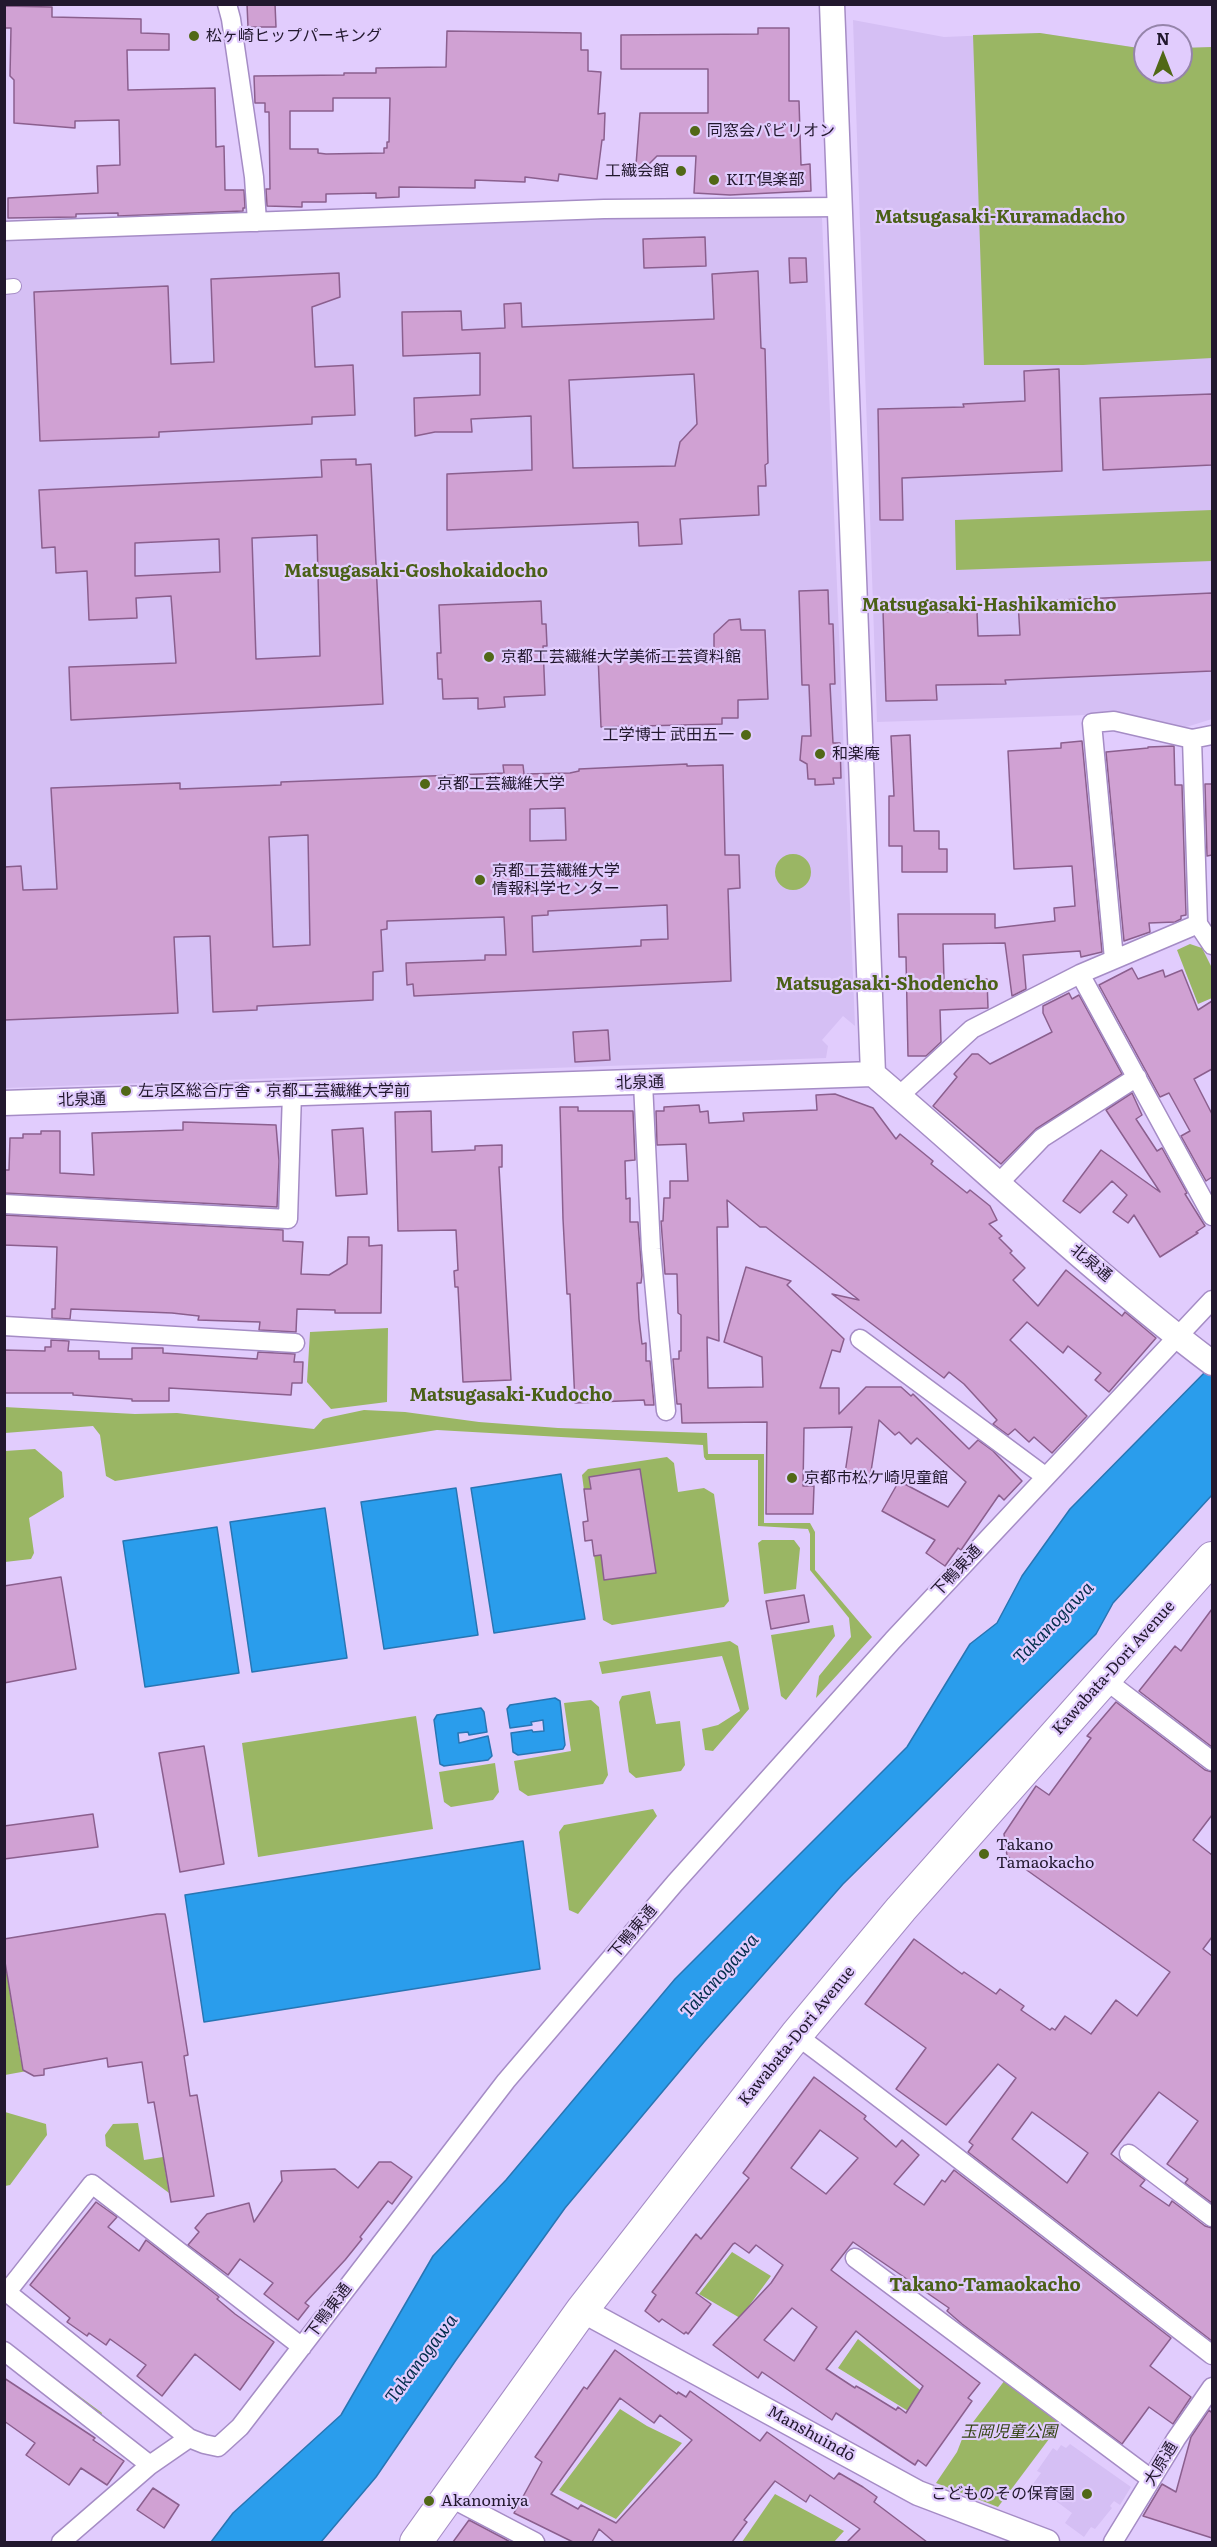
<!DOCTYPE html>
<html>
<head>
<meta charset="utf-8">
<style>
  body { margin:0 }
  #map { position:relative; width:1217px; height:2547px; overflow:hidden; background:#e1ccfd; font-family:Literata,serif }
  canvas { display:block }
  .frame { position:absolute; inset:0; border:6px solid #22182e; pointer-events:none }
  .north { position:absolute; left:1133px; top:24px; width:60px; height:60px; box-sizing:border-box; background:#e1ccfd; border:2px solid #9584aa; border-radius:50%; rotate:0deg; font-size:16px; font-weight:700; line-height:24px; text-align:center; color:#22182e }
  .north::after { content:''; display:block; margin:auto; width:21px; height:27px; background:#516817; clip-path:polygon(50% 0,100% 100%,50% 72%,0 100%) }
</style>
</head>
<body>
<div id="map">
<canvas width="1217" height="2547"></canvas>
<div class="frame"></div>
<div class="north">N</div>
</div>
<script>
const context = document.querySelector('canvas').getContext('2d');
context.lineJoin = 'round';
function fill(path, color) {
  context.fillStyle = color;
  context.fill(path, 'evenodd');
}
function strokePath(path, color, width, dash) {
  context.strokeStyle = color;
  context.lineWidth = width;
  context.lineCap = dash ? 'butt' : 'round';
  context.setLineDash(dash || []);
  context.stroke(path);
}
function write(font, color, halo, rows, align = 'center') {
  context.font = font + ' Literata,"Noto Sans JP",serif';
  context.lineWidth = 4.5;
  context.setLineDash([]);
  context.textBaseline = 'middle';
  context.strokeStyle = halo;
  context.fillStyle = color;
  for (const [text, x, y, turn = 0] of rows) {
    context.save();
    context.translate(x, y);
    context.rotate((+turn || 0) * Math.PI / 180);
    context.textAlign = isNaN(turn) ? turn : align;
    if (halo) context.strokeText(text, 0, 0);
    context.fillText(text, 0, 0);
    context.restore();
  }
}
fill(new Path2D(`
  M853,20L944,37L1040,33L1145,49V72H1181V48L1212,47V719L1180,729L1117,714L877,722Z
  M814,212L822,218L855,1026L843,1016L822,1040L828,1046L826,1058L5,1088L4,237Z
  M1070,2444L1131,2487L1120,2505L1114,2501L1110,2506L1112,2508L1095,2529L1091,2527L1084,2537L1065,2523L1072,2513L1033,2484L1041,2473L1037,2471L1053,2448L1057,2451L1061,2445L1066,2448Z`), '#d5bff4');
fill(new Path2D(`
  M1040,33L1145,49V72H1181V48L1212,47V358L1083,365H984L973,35Z
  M1212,510V561L956,570L955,520Z
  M775 872a18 18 0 1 1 36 0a18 18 0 1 1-36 0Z
  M1190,944L1202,948L1212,968V998L1198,1004L1177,950Z
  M388,1328L387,1402L331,1409L307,1382L310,1332Z
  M4,1407L135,1414L177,1413L314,1429L323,1419L331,1417L364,1410L405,1412L479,1422L558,1428L707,1433L708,1454H764V1523H810L815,1532V1570L872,1637L816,1698L819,1676L851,1637L849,1618L810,1570V1534L808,1529L758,1526V1460H706L704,1457L703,1445L437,1430L115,1481L106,1476L100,1435L93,1426L5,1433Z
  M35,1449L62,1472L64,1497L29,1518L34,1553L31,1559L5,1562V1451Z
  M667,1457L674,1463L678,1492L704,1488L714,1494L729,1601L724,1607L612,1625L603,1620L592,1541H585L583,1522L588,1521L582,1475L588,1469Z
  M762,1540H794L800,1548L796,1589L764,1594L758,1543Z
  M833,1625L835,1636L786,1700L781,1696L771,1635Z
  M730,1641L738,1646L749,1709L713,1751L705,1750L702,1729L718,1725L740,1711L722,1656L602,1674L599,1662Z
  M650,1691L656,1724L680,1721L685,1765L681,1771L636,1778L629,1772L619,1702L622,1696Z
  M591,1700L599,1707L608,1775L603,1784L528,1796L519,1790L514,1761L571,1751L564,1703Z
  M416,1716L433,1829L258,1857L242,1743Z
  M495,1763L499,1792L493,1800L451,1807L444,1802L439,1772Z
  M653,1809L657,1816L578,1914L569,1910L559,1832L564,1825Z
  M4,1956L21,2061L27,2071L5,2075Z
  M5,2112L46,2124L47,2135L10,2185L5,2186Z
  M138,2123L144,2160L163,2157L169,2193L106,2146L105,2135L113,2124Z
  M732,2252L771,2276L740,2318L699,2294Z
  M858,2339L936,2403L926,2422L838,2368Z
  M16,2349L102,2413L100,2418Z
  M1005,2380L1061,2423L998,2507L936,2483L957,2452L964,2434Z
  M620,2409L647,2426L682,2443L616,2519L559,2490Z
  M775,2494L844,2531L834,2542H742Z`), '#9ab664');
const water = new Path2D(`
  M1212,1365V1495L1113,1603L1096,1634L843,1884L704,2042L565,2208L456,2360L376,2477L321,2542H211L233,2513L341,2415L433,2256L506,2180L675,1979L907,1747L970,1644L997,1623L1022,1576L1070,1509Z
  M561,1474L585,1619L494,1633L471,1488Z
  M456,1488L478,1635L384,1649L361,1502Z
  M325,1508L347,1658L252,1672L230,1522Z
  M217,1527L239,1673L145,1687L123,1541Z
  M555,1698L560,1701L565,1745L563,1749L518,1755L513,1752L511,1733L532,1730L533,1732L544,1731L543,1720L531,1722L532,1725L510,1728L507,1709L510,1705Z
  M481,1708L484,1712L487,1732L469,1735L468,1732L458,1733L459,1743L488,1736L492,1756L488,1760L444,1766L440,1764L434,1720L437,1715Z
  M523,1841L540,1969L204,2022L185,1895Z`);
fill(water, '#2a9dec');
strokePath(water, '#2875b3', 1.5);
const building = new Path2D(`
  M247,4H275L276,27H248Z
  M4,6L52,7V17L141,19V33L169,34V50H127L128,90L215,88L216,147L224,146L225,190H244L245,208H243V211L118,216V213L76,214V217L8,218V198L98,193L97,166L120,165L119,120L75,121V128L14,123V80L10,76L11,28H4Z
  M758,28H789V101H799L801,165L810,164L811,191L730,195L694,193L696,156H657L635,178L640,113H708V69H621V35L758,34Z
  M447,31L581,33V50H588V71L601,72L598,114L605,113L604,140H602L597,179L559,174L558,181L525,177V182L475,180V188L399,187V197L376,198V193L326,194V202H302V207L267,206L266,189H270L269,112H265V103H255L254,76L344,75V73H376V68L446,67ZM333,98H390L389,142H387V148H384V153L326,154L318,153V149H290V111H333Z
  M705,237L706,266L644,268L643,239Z
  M789,258H806L807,282L790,283Z
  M758,271L761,348L765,349L768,463L765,465L766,486H758L759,515L680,519L682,544L639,546L638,522L447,530V474L532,470L531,416L471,419L472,432H435L415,436L414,398L480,395V353L403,356L402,312L461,311L462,330L505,328L504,304L521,303L522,327L714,319L712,274ZM694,374L697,424L680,442L675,466L573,468L569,380Z
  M339,273L340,297L312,307L315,367L353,365L355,415L312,417V424L159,432V437L40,441L34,292L168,286L171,364L214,362L211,279Z
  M1059,369L1062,471L902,478L903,520H880L878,409L964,407L963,404L1025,401L1024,371Z
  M1212,394V465L1103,470L1100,398Z
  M356,459V465L371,464L383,704L71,720L69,667L176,663L171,596L136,598L137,618L89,620L87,571L56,573L55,547L42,548L39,490L322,477L321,460ZM317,535L320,656L256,659L252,538ZM219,539L220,572L135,576V543Z
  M828,590L829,624H833L835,684H830L833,743H840L841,778H833L834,784L815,785V779H808L807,764L800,760L802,736H811L809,685H802L799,591Z
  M1212,593V671L1005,680L1006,684L936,685L937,700L886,701L883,611L977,612L978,636L1020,635L1018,602Z
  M541,601L542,624H546L547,646H543L545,695L504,697L505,707L478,709V698L443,699L442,679H438L437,653H441L439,605Z
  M740,619L741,630H765L768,699L738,700V718H722V724L601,727L598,655L628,654L629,659L714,655V634L729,620Z
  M910,735L914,831H939V849H947V872H902V846H889V796H894L891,736Z
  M1082,741L1102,952L1081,957L1080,951L1023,955L1026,989L1012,996L1005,943L943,944L944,980L987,979L988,1008L940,1010L941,1042L926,1056H908L906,957H899L898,914H995V928L1055,921L1054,908L1075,906L1072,866L1014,869L1008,751L1061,748V743Z
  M1174,746L1175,785H1182L1186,915L1181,916V919L1175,922L1149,923L1150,932L1124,941L1106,752L1148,748V747Z
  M687,764V766L723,765L725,855H739L740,888L728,889L731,981L414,996L413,984L407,985L406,963L485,960V955H506L504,917L387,921V929L381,930L383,971L373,972V1000L257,1006V1010L213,1012L210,936L174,937L178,1013L4,1020V867L21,866L23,890L57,889L51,788L180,783V789L281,785V782L504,773L503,765H523L524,774L570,773L579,771V769ZM565,808L566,840L530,841V809ZM308,835L310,945L273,947L269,837ZM667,905L668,939L641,940V946L533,952L532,916L548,915V911Z
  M1205,784H1212V855L1207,856Z
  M1132,968L1138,979L1163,970L1165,977L1182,970L1198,1010L1212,1001V1069L1194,1079L1212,1114V1177L1206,1181L1181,1136L1190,1131L1169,1093L1160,1097L1099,985Z
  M1069,993L1072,999L1079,995L1122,1074L1036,1129L1001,1164L933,1106L957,1077L954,1074L972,1054H978L990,1064L1052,1032L1043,1013V1006Z
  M608,1030L610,1060L575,1062L573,1032Z
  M1132,1093L1142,1115L1136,1119L1157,1151L1162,1148L1187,1193L1185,1194L1205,1226L1196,1232L1198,1233L1160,1257L1134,1215L1128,1223L1113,1212L1127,1195L1112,1181L1080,1213L1063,1201L1101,1150L1160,1192L1106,1110Z
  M835,1094L873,1108L896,1139L900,1134L933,1161L931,1164L967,1193L970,1190L990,1206L997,1220L989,1224L1002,1236L999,1238L1012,1251L1010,1253L1025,1268L1013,1280L1038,1306L1066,1270L1122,1316L1125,1312L1156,1338L1109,1392L1095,1380L1101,1373L1068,1346L1063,1353L1027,1322L1010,1340L1087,1416L1052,1453L1034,1437L1029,1442L1015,1429L1008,1435L993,1424L997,1420L964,1384L949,1372L944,1378L832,1294L859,1300L766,1227H760L727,1200L728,1227H717L719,1341L707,1337L708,1388L763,1387L762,1357L724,1342L746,1267L791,1281L787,1285L844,1339L840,1352L832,1350L820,1388H839V1414L866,1387H901L911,1396L913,1394L969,1449L978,1440L993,1451L1022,1481L1004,1500L999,1495L961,1550L958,1548L945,1566L926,1553L935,1540L882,1511L899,1481L948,1507L966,1482L917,1438L911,1444L899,1432L895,1435L879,1420L869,1484L844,1480L852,1427L804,1428L803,1486H814L813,1514H766L767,1422L682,1423L681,1404H677L673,1359H679V1351H681V1315L678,1313L677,1274H665L661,1221H663L664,1198H670V1181H688L686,1144L657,1145L656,1111H664V1107L699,1105L700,1112L708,1111L709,1123L744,1121L743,1113L817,1110L816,1095Z
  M560,1107H578V1111H633L635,1160L625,1161L626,1199L630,1198V1222H638L642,1275L641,1283H637L639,1319L642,1344L646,1343V1361H650L654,1405H645L644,1400L575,1403L570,1294H567L563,1219Z
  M431,1111L432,1152L475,1150V1146L502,1145V1167H499L511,1380L463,1382L458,1287H455L454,1271L458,1270L456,1230L398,1231L395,1112Z
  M183,1122L276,1125L279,1161L277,1207L4,1193V1170H9L10,1138H23V1134H41V1131H60V1173L94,1175L92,1133L183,1130Z
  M363,1128L367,1194L336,1196L332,1130Z
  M4,1215L283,1230V1241L303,1242L301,1274L329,1275L347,1264L348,1237H369V1246L382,1245L381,1313H335V1310L297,1309L296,1332L259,1330L260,1322L198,1320L199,1316L172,1313L71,1309L70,1319L52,1318V1309H55L57,1247L4,1245Z
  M51,1340L69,1341L68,1351H99V1359H132V1348H163V1353L257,1359L258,1352L295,1354L294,1362H303L302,1383H292L291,1395L169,1388V1401H132V1399L73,1395V1393H4V1350L45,1351V1347H51Z
  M640,1469L656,1573L604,1580L601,1555L594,1556L592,1540L585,1541L583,1522L588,1521L584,1489H591L589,1477Z
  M61,1577L76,1669L4,1683V1586Z
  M804,1595L809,1622L771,1629L766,1601Z
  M1212,1609V1747L1139,1691L1175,1646L1181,1651Z
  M1116,1702L1205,1770L1212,1772V1815L1193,1840L1212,1855V1937L1203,1949L1212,1956V2203L1185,2183L1188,2179L1167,2164L1198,2121L1159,2092L1111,2154L1145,2180L1140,2186L1169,2206L1172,2201L1205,2226L1212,2228V2341L968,2152L973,2145L969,2142L1016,2078L998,2064L946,2125L896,2089L926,2048L865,2004L914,1939L962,1974L964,1972L996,1994L1000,1989L1024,2006L1021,2010L1050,2030L1052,2028L1055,2030L1065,2016L1091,2034L1116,2000L1137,2016L1170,1972L1007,1856L1004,1834L1036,1786L1049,1795L1091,1738L1087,1736ZM1032,2112L1088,2153L1067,2183L1012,2139Z
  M204,1746L224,1864L180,1872L159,1753Z
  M93,1814L98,1847L4,1859V1826Z
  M157,1914H165L166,1918L188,2055L184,2056L190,2096L197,2095L214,2196L171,2202L154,2102L148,2103L142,2062L108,2067L107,2058L44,2069V2075L34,2076L23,2070L4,1956V1939Z
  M814,2077L866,2116L864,2119L896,2147L902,2140L919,2155L894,2184L924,2205L942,2180L945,2182L954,2170L1171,2338L1150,2366L1191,2397L1173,2424L1149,2407L1122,2444L962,2324L947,2311L949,2308L853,2242L831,2270L980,2383L968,2398L972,2401L926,2466L918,2460L915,2465L836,2413L832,2420L762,2372L758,2378L713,2345L771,2283L783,2265L756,2245L749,2253L735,2243L733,2244L696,2293L711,2304L688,2334L686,2332L684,2334L662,2319L659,2322L645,2311L656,2295L652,2292L696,2234L701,2239L749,2178L743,2173ZM820,2130L858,2158L826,2194L791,2168ZM792,2308L817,2327L794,2361L764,2340ZM856,2331L923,2386L906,2413L898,2407L896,2410L865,2391L856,2386L855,2388L826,2369Z
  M379,2162H391L412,2177L392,2204L388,2201L360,2237L362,2239L345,2260L305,2303L309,2306L298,2320L264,2294L273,2283L240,2259L228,2275L188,2245L199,2232L195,2228L207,2214L249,2203L254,2222L282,2181L281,2171L335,2169L358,2188Z
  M96,2202L117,2217L108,2227L139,2251L146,2240L219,2297L217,2299L235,2314L274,2342L240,2390L195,2354L162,2396L137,2376L146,2365L110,2339L106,2345L89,2333L87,2336L67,2322L70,2318L30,2285Z
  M615,2350L677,2394L678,2392L686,2397L690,2391L760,2441L767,2432L834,2479L839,2473L863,2487L877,2497L874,2502L927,2542H847L860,2529L810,2495L806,2502L775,2481L744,2520L747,2522L732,2542H614L599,2529L592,2542H573L514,2513L542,2462L535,2457L584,2387L587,2389ZM620,2398L654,2423L660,2415L692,2440L616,2523L581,2505L578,2509L551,2494Z
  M4,2378L95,2438L93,2440L124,2461L107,2485L81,2468L69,2485L26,2455L35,2443L4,2421Z
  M1209,2410L1212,2413V2538L1143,2516L1162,2484L1176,2492L1191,2437Z
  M153,2488L179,2505L164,2528L137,2510Z
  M469,2520L505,2539L510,2542H453Z`);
fill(building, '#d0a1d3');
strokePath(building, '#8b5f8e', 1.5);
const pedestrian = new Path2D(`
  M4,287L14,286`);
const minor = new Path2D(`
  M227,4L231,19L254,177L257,222
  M4,231L604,209L839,207
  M1192,739L1198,924L1212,945
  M1114,959L1092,723L1114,721L1192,739L1212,735
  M1080,974L1212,1216
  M643,1083L651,1249L666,1411
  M899,1096L972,1029L1080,974L1198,924
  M998,1184L1042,1138L1137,1077
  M4,1204L288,1219L292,1093
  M4,1326L295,1343
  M860,1339L1046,1477
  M1102,1681L1116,1688L1212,1761
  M796,2035C937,2140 1073,2249 1212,2355
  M1129,2154L1212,2217
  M855,2258L1151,2479
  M4,2290L189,2438
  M7,2292L92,2184L302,2347
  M4,2351L150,2465
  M449,2497L535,2542
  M61,2542L150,2465L189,2438L204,2444L218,2447L240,2427L506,2081L675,1883L893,1640L1212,1300
  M1113,2542L1176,2439L1212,2387`);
const tertiary = new Path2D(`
  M832,4L873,1074
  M4,1103L873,1074C986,1170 1094,1274 1212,1363
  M582,2310L918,2493L1047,2542`);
const trunk = new Path2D(`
  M416,2542L582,2310L796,2035L901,1909L1212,1558`);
strokePath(pedestrian, '#a58cc5', 16);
strokePath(minor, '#a58cc5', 21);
strokePath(tertiary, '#a58cc5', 27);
strokePath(trunk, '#a58cc5', 34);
strokePath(pedestrian, '#fff', 14);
strokePath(minor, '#fff', 18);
strokePath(tertiary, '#fff', 24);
strokePath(trunk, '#fff', 32);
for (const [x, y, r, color] of [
  [194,36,6,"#516817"],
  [695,131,6,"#516817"],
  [681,171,6,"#516817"],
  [714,180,6,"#516817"],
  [489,657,6,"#516817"],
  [746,735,6,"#516817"],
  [820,754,6,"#516817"],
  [425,784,6,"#516817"],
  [480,880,6,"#516817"],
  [126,1091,6,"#516817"],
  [792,1478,6,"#516817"],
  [984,1854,6,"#516817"],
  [1087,2494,6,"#516817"],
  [429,2501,6,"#516817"]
]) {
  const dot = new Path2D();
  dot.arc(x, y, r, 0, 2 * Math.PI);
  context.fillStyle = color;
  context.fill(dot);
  strokePath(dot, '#e1ccfd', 2);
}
write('16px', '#22182e', '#e1ccfd', [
  ["松ヶ崎ヒップパーキング",206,36],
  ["同窓会パビリオン",707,131],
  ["工繊会館",669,171,"right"],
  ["KIT倶楽部",726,180],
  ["京都工芸繊維大学美術工芸資料館",501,657],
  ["工学博士 武田五一",734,735,"right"],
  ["和楽庵",832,754],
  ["京都工芸繊維大学",437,784],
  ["京都工芸繊維大学",492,871],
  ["情報科学センター",492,889],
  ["左京区総合庁舎・京都工芸繊維大学前",138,1091],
  ["京都市松ケ崎児童館",804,1478],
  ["Takano",996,1845],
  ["Tamaokacho",996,1863],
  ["こどものその保育園",1075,2494,"right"],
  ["Akanomiya",441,2501]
], 'left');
write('16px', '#22182e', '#e1ccfd', [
  ["北泉通",640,1083,-2],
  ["北泉通",82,1100,-2],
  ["北泉通",1091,1263,40],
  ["下鴨東通",957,1571,-47],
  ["Kawabata-Dori Avenue",1114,1668,-48],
  ["下鴨東通",633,1932,-50],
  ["Kawabata-Dori Avenue",797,2036,-51],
  ["下鴨東通",329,2311,-53],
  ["Manshuindō",811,2434,29],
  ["大原通",1161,2464,-59]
]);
write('italic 16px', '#344313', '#e1ccfd', [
  ["玉岡児童公園",1009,2432]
]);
write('bold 18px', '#4a6017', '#e1ccfd', [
  ["Matsugasaki-Kuramadacho",1000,218],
  ["Matsugasaki-Goshokaidocho",416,572],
  ["Matsugasaki-Hashikamicho",989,606],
  ["Matsugasaki-Shodencho",887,985],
  ["Matsugasaki-Kudocho",511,1396],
  ["Takano-Tamaokacho",985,2286]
]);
write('italic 18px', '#002d4c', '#e1ccfd', [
  ["Takanogawa",1054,1623,-46],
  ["Takanogawa",720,1976,-48],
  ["Takanogawa",422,2359,-53]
]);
</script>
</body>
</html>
